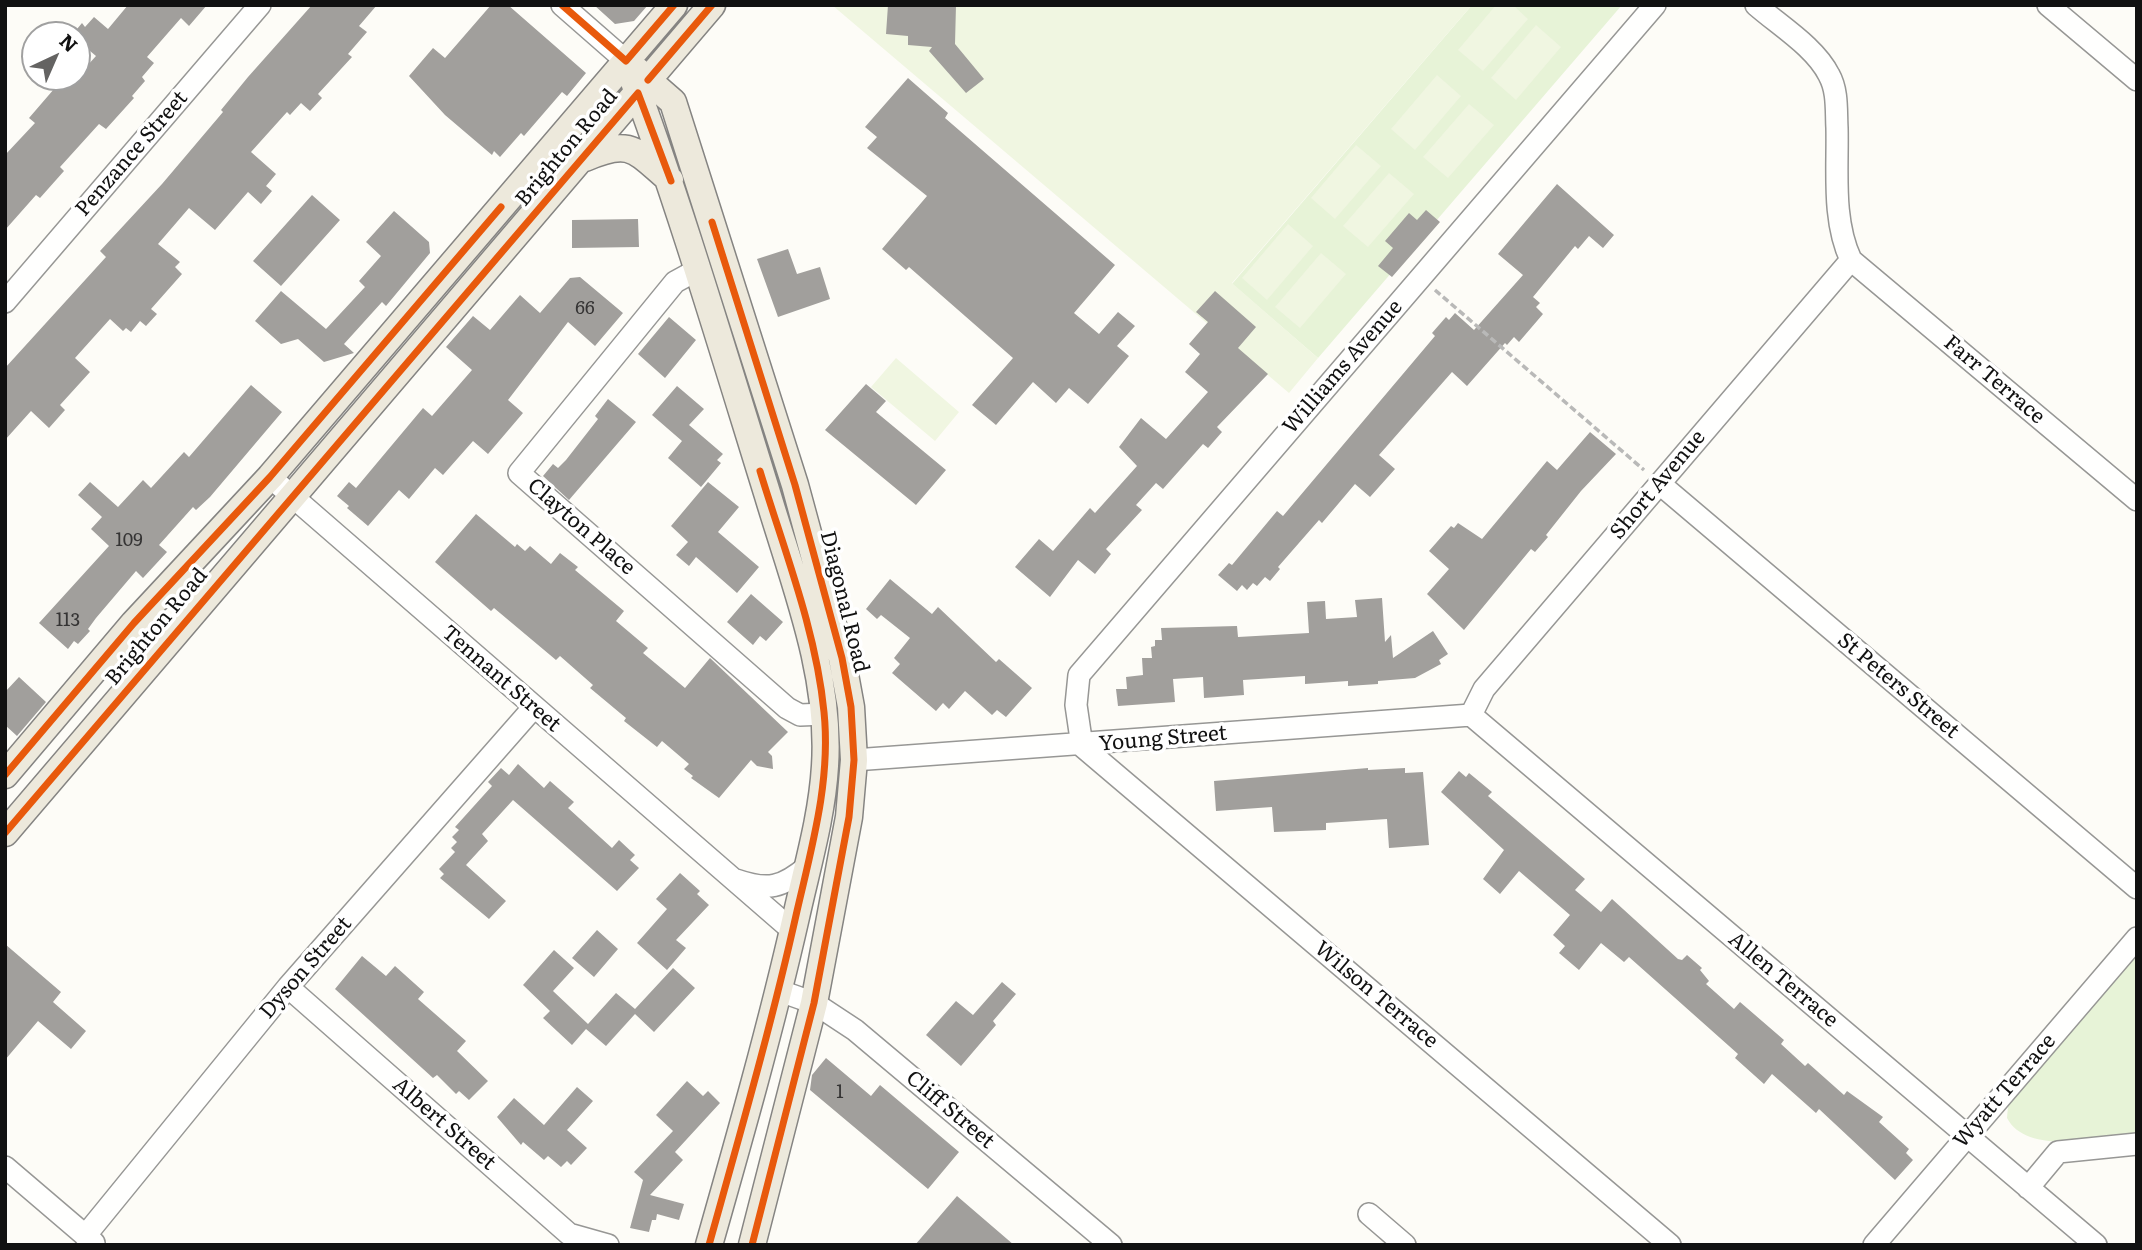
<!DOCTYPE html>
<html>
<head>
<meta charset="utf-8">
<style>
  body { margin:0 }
  #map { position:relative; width:2142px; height:1250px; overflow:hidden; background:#fdfcf7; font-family:Literata,serif }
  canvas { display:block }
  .frame { position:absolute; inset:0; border:7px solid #111; pointer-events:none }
  .north { position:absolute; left:21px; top:21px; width:70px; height:70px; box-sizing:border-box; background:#fff; border:2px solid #a0a0a0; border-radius:50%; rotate:44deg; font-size:19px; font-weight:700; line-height:28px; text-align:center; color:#111 }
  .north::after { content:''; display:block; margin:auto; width:24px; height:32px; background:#646362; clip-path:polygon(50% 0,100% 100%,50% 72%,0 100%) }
</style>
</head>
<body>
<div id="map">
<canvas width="2142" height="1250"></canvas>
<div class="frame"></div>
<div class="north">N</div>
</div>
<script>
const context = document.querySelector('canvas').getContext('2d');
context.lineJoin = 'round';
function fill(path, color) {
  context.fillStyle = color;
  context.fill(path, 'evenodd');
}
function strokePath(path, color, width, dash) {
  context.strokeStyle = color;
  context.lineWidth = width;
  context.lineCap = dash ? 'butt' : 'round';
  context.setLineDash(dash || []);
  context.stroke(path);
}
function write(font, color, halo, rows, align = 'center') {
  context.font = font + ' Literata,serif';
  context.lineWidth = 7;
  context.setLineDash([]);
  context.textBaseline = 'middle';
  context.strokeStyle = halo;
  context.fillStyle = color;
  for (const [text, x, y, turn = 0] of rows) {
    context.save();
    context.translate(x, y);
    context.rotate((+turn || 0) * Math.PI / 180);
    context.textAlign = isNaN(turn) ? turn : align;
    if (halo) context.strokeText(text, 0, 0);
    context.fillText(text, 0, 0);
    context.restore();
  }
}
fill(new Path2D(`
  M1472,5H1622L1318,358L1232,284Z
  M2137,955V1135C2101,1138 2027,1156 2007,1118L2008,1106Z`), '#e7f3d7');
fill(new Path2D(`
  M832,5H1472L1232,283L1318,358L1289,393Z
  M1496,5H1513L1528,19L1483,71L1458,50Z
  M1536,25L1561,47L1516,100L1491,78Z
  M1437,75L1461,96L1415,150L1391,129Z
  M1469,104L1494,125L1448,178L1423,157Z
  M1356,145L1381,166L1335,219L1311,198Z
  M1389,173L1414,194L1368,247L1343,226Z
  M1288,224L1313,246L1267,300L1242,278Z
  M1321,253L1346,274L1300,328L1275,307Z
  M896,358L959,412L935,441L871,387Z`), '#f0f6e1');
fill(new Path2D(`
  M128,5H207L189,26L181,18L147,57L154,63L142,77L145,81L132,96L134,98L106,129L99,124L60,167L64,171L40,198L36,195L5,230V155L35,123L29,118L54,89L40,77H77L96,56L77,40V35H72L82,23L85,27L94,17L108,29Z
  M312,5H377L359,26L367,32L348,54L352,57L318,94L322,98L310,111L301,103L290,115L287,112L251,152L276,174L266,186L272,191L261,204L248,192L215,230L189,208L158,244L180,262L175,267L182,274L151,309L157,314L146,326L140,321L131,332L126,328L123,331L110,319L75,358L90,372L60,405L65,410L49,428L31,411L5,440V368L106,257L100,251L162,184L223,112L221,110L248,77Z
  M491,5H508L586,73L567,96L562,92L524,136L521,133L500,157L494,151L492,155L445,115L409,76L433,48L445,58Z
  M594,5H648L634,21L615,24Z
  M888,5H956L955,44L984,79L966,93L929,51L932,47L908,45V36L886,34Z
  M908,78L948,113L945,118L1115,265L1074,313L1099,334L1118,312L1135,326L1117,346L1129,356L1088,404L1069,388L1056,403L1033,382L996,425L972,405L1013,358L909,267L906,270L882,249L927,196L867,148L877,137L865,127Z
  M1557,184L1614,235L1603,248L1589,236L1578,249L1575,246L1533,297L1540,303L1536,307L1543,314L1519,342L1514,337L1507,345L1505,343L1467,386L1452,372L1379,455L1395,469L1370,497L1355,484L1322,523L1319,520L1278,567L1280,569L1270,581L1265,577L1257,586L1253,583L1247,590L1242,585L1237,591L1218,575L1229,563L1232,565L1277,511L1283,516L1435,336L1432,333L1446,317L1449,320L1455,313L1474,330L1523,275L1498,254Z
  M312,195L340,220L281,286L253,261Z
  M1426,210L1440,222L1392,277L1378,266L1393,248L1385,241L1409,213L1417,220Z
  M394,211L429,242L430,253L386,306L382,302L344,344L354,353L324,362L298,339L281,344L255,321L281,291L326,329L365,287L359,281L381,256L366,242Z
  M638,219L639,247L572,248V220Z
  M788,249L797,274L820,267L830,299L778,317L757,259Z
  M580,277L623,313L595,346L568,322L508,400L523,413L488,454L473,441L443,475L435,468L409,499L399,490L368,526L347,508L349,506L337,496L349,482L356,488L423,408L432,416L472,370L446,347L473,316L490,330L520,295L540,313L570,278Z
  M1215,291L1256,327L1238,348L1268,374L1217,427L1222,432L1208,448L1203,444L1163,489L1156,483L1136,505L1142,510L1106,549L1111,554L1095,574L1078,560L1050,597L1015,567L1039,539L1053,551L1090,508L1095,513L1137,466L1119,447L1141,418L1166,439L1208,392L1185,372L1200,354L1189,344L1208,322L1196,312Z
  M669,317L696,340L665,378L638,354Z
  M866,384L886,401L876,412L946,470L916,505L825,430Z
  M251,385L282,412L210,497L196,510L193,507L159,545L167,552L143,578L136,571L96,618L88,629L90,631L78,644L74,641L68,649L39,623L109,546L91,529L102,517L78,495L90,482L118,507L143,480L151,488L184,452L189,457Z
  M677,386L704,409L689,425L723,454L717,460L721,463L701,487L668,458L682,441L652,415Z
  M608,399L636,422L569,500L543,476L553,464L558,468L566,460L598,419L595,416Z
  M1590,432L1616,454L1581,491L1546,535L1548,537L1535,552L1531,549L1464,630L1427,594L1449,569L1429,551L1451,526L1454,528L1458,523L1482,539L1547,461L1557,470Z
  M708,482L739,507L718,532L759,567L737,593L696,557L689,566L676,555L688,542L671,526Z
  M476,514L515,547L517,544L525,551L530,546L551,564L560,553L578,567L575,570L624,611L616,621L648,648L643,653L685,688L710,658L788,732L768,752L772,756L773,769L757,766L751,760L719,798L691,778L693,776L684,769L689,764L662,741L657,747L624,721L626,718L590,688L593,685L560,656L556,660L494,608L491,611L435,562Z
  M890,579L932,614L938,607L996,662L999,659L1032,688L1006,717L997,710L992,715L965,691L949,709L943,703L936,711L892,673L900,664L894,658L910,638L881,615L877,619L866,609Z
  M751,594L783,622L766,641L760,636L753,645L727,622Z
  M1382,598L1385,642L1391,635L1393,658L1433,631L1448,654L1439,660L1441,664L1415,678L1378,681V684L1348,686V681L1305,684V676L1243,680L1244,695L1204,698L1203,677L1173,679L1175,702L1118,706L1116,689H1127L1126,677L1143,675L1142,658H1152L1151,647L1155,646V640H1162L1161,628L1237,626L1238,637L1309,633L1307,602L1325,601L1326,619L1357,617L1355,600Z
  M19,677L46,702L17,736L5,725V692Z
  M518,764L544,788L550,781L574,802L568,808L612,848L619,840L635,855L630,860L639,868L617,891L513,800L482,834L488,841L466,865L506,901L489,919L440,878L444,874L439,869L455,852L451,848L457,842L452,837L459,830L455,827L492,786L488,782L501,768L509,775Z
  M1368,768V770L1405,768V773L1423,772L1429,845L1389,848L1387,819L1326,823V830L1274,832L1272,807L1216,811L1214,781Z
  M1459,771L1466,777L1469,773L1492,792L1488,796L1585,879L1575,890L1601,912L1612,899L1678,959L1682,960L1687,955L1702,968L1700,970L1709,981L1706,984L1734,1009L1740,1002L1784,1040L1781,1044L1805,1066L1808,1063L1844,1095L1847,1091L1883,1117L1879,1122L1909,1149L1906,1153L1913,1160L1895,1180L1819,1109L1816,1113L1772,1074L1764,1084L1735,1058L1738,1054L1629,957L1624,962L1601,943L1579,970L1559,953L1565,946L1553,935L1570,915L1519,871L1500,894L1483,879L1504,850L1441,792Z
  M680,873L700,891L697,894L709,905L676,940L686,948L667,970L637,943L667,909L656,899Z
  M597,930L618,949L594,977L572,958Z
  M5,944L61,992L53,1002L86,1031L71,1049L38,1021L5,1060Z
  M554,950L574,968L553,991L588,1024L616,993L635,1009L673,968L695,988L654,1032L635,1014L606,1046L586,1029L572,1045L543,1018L550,1011L523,985Z
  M362,956L386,976L395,966L424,992L418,999L466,1041L457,1051L488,1081L469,1100L459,1091L456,1094L437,1075L433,1078L335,989Z
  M1002,982L1016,994L993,1021L996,1025L961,1066L926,1035L956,1001L973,1015Z
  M826,1058L871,1096L880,1085L959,1152L928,1189L810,1090L812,1075Z
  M687,1081L703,1096L708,1091L720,1103L675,1152L683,1160L650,1195L684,1204L679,1220L657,1214L656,1220H652L649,1232L630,1228L643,1180L634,1172L673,1131L656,1115Z
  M577,1087L593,1101L567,1130L587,1148L571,1165L567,1161L561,1167L548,1156L544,1160L523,1142L521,1145L497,1117L514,1098L544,1125Z
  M957,1196L1014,1245H915Z`), '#a19f9c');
const minor = new Path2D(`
  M562,5L626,61
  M1655,5L1079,675L1076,705L1082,746L1670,1245
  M1756,5C1780,26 1815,47 1829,75C1838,91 1836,111 1837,128C1838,170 1832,220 1851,260L2137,500
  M2048,5L2137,80
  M697,270L675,282L519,473L787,708L800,715L825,714
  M5,302L260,5
  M270,477L793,931
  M1660,484L2137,888
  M1471,715L2096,1245
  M1471,715L1484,689L1851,260
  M854,760L1471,715
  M736,880C768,891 782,888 808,866
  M288,987L569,1234L608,1245
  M780,991L814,1003L855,1030L1111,1245
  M5,1167L94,1243
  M2028,1188L2058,1152L2137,1144
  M1369,1214L1405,1245
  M85,1236L288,987L534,707
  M1874,1245L2137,938`);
const major = new Path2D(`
  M626,61L673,102L795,485L842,658L851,707L854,760L849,817L814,1003L752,1245
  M627,63C680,205 723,351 768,496C794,583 831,674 825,766C822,817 807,867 796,917C771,1027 740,1136 709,1245
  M585,158C631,138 635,150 670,180
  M5,775L134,623L270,477L674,5
  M5,833L712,5`);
strokePath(minor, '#979795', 24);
strokePath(major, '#858482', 29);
strokePath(new Path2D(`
  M1435,290L1644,470`), '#b9b9b8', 3.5, [7, 3.5]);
strokePath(minor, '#fffffe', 21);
strokePath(major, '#ede9dc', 26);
strokePath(new Path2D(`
  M562,5L626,61L674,5
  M648,80L712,5
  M712,222L795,485L842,658L851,707L854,760L849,817L814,1003L752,1245
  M5,775L134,623L270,477L501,207
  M5,833L638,93L671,181
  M709,1245C740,1134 772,1023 797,911C812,846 831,780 824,712C816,630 784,550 760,471`), '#e8590c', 7);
write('18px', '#353434', null, [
  ["66",585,309],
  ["109",129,541],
  ["113",68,621],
  ["1",840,1093]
]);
write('21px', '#111', '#fff', [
  ["Brighton Road",567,148,-50],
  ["Penzance Street",132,154,-49],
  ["Williams Avenue",1343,367,-49],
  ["Farr Terrace",1994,380,40],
  ["Short Avenue",1658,485,-50],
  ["Clayton Place",581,527,41],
  ["Diagonal Road",844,602,76],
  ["Brighton Road",157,627,-50],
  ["Tennant Street",501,679,41],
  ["St Peters Street",1898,686,40],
  ["Young Street",1163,739,-5],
  ["Dyson Street",306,968,-49],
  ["Allen Terrace",1783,980,40],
  ["Wilson Terrace",1376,995,40],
  ["Wyatt Terrace",2005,1091,-49],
  ["Cliff Street",950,1110,40],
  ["Albert Street",444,1124,41]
]);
</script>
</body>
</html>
